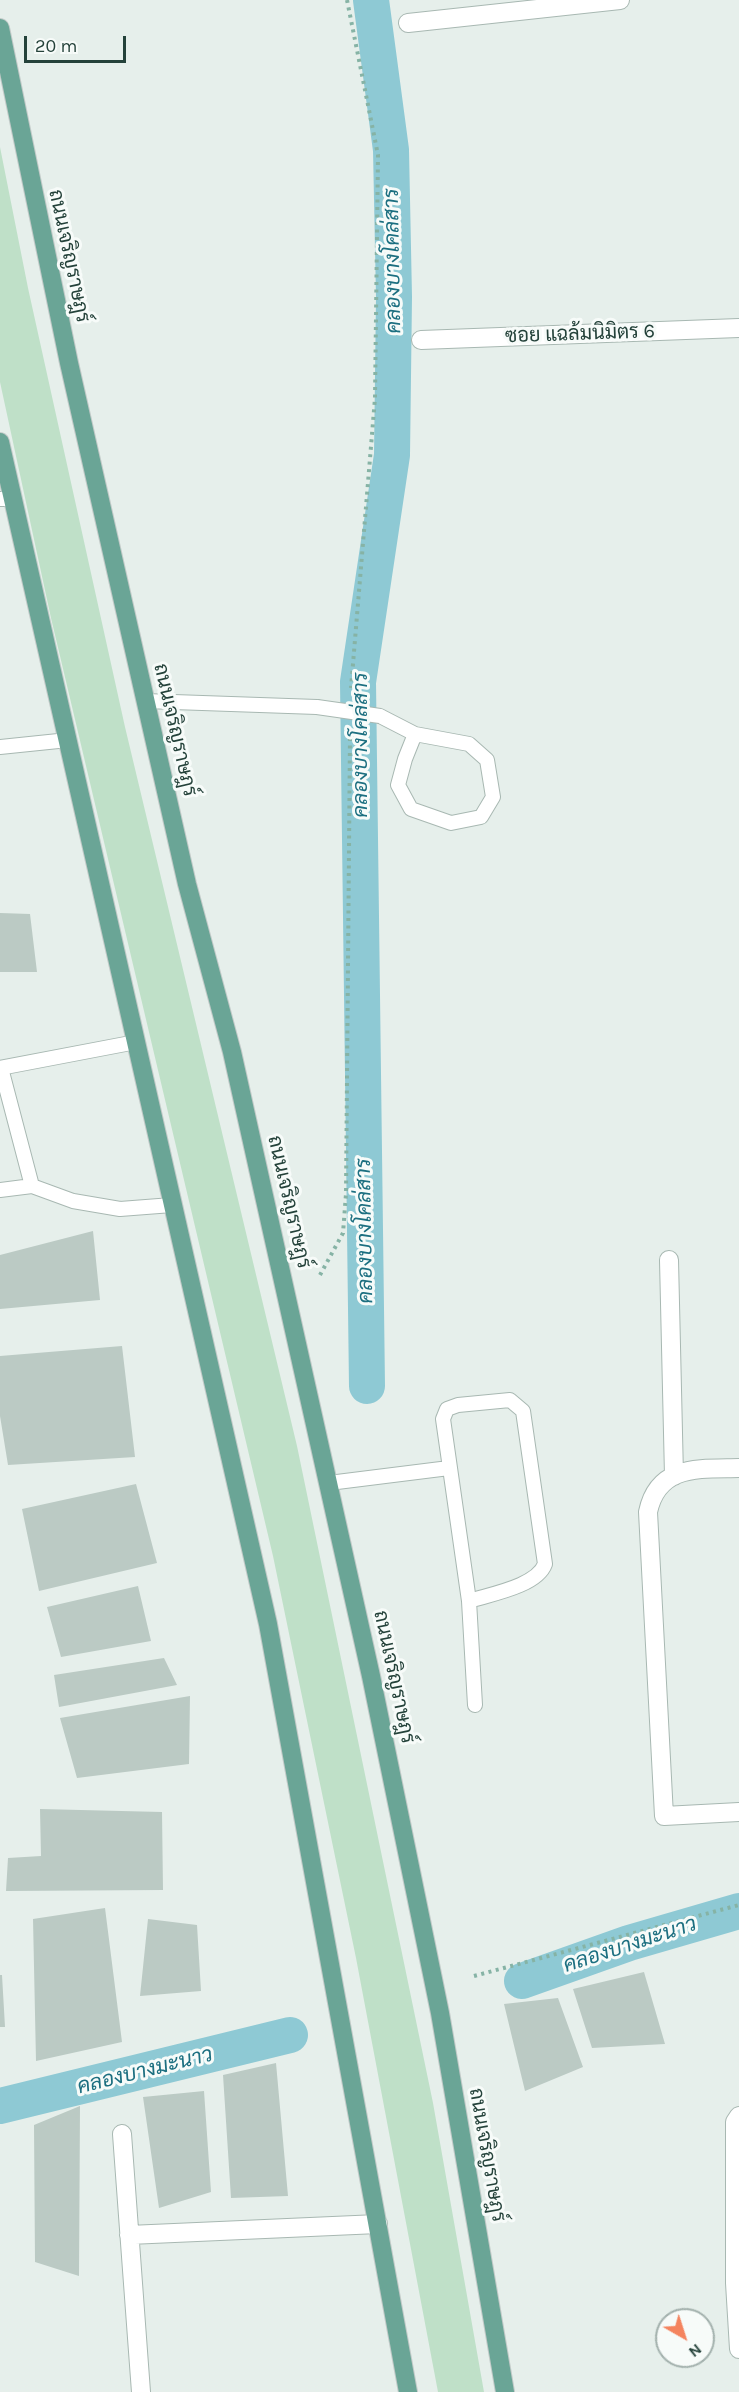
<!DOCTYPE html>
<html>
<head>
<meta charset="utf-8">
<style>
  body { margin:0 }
  #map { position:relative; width:739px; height:2392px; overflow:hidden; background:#e6efeb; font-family:Karla,sans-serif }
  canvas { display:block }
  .north { position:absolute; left:655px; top:2308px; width:60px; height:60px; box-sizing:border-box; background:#f7fbf9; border:2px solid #a3b1ad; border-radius:50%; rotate:141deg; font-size:16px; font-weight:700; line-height:24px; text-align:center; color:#24423a }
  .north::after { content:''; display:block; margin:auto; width:21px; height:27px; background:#f4845f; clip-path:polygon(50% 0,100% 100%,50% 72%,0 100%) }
  .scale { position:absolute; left:24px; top:36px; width:102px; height:27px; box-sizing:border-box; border:3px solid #24423a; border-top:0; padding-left:8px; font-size:18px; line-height:21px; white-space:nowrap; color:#24423a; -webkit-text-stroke:4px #f7fbf9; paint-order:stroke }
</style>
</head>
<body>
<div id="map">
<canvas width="739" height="2392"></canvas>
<div class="north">N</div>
<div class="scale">20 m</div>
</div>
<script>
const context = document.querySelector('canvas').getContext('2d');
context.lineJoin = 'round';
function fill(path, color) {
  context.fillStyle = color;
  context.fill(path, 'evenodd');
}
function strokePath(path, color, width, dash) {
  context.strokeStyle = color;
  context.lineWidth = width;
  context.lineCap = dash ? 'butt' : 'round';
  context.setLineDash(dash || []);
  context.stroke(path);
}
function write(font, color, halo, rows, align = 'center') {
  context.font = font + ' Karla,Sarabun,sans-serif';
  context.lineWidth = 6;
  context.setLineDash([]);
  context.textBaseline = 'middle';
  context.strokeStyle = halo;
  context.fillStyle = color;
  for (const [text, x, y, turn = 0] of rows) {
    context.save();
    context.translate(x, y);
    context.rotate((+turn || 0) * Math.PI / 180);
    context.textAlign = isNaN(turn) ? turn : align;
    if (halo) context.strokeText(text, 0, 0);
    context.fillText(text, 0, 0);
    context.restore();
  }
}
fill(new Path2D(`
  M0,147L28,288L125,727L297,1446L433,2103L484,2392H438L356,1958L273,1556L51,618L0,382Z`), '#bfe0c8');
strokePath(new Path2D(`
  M367,1386L358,682L392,455L394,297L391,150L371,0
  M522,1981L629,1943L739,1911
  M0,2106L290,2035`), '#8ec9d4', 36);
fill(new Path2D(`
  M0,913L30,914L37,972H0Z
  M93,1231L100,1300L0,1309V1255Z
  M122,1346L135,1457L8,1465L0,1416V1356Z
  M136,1484L157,1563L39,1591L22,1509Z
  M138,1586L151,1641L61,1657L47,1607Z
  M164,1658L177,1685L59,1707L54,1675Z
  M190,1696L189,1764L77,1778L60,1718Z
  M40,1809L162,1812L163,1890L6,1891L8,1858L41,1856Z
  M105,1908L122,2042L36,2061L33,1919Z
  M148,1919L197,1925L201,1991L140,1996Z
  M644,1972L665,2044L592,2048L573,1989Z
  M0,1975H2L5,2027H0Z
  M558,1998L583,2067L525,2091L504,2004Z
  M276,2063L288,2196L231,2198L223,2075Z
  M204,2091L211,2192L159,2208L143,2097Z
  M80,2106L79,2276L35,2262L34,2125Z`), '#bbcac4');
const lane = new Path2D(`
  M0,499H13
  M145,701L317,707
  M380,716L415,734L469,744L487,760L493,797L481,817L451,823L411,809L398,785L405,759L415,734
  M0,747L68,740
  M0,1068L136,1042
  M32,1186L73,1201L120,1209L172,1205
  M0,1190L32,1186L1,1068
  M329,1483L449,1468
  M469,1601C491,1594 537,1586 545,1564L523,1411L510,1400L458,1405L447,1409L443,1419L469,1601L475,1705`);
const street = new Path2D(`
  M408,23L620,0
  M421,340L739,328
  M669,1260L674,1476
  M739,1468C700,1469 658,1464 648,1512L664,1816L739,1812
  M739,2116L735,2122V2283L739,2349
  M122,2134L141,2392
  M129,2235L378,2224`);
const primary = new Path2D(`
  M0,28L69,363L187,884L232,1052L371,1676L440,2013L505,2392
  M0,442L268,1624L408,2392`);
strokePath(lane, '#a8b8b2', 16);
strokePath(street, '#a8b8b2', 20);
strokePath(primary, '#c2cac8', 20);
strokePath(new Path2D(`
  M347,0L378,155L375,398L351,688
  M320,1275L343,1233L346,1194L350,735
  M474,1976L739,1905`), '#86b3a5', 4, [3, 4.5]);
strokePath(lane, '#fff', 14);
strokePath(street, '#fff', 18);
strokePath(primary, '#6aa596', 18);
const laneBridge = new Path2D(`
  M317,707L380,716`);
strokePath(laneBridge, '#a8b8b2', 16, []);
strokePath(laneBridge, '#fff', 14);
write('20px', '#24423a', '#f7fbf9', [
  ["ถนนเจริญราษฎร์",69,256,78],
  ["ซอย แฉล้มนิมิตร 6",580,334,-2],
  ["ถนนเจริญราษฎร์",175,730,77],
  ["ถนนเจริญราษฎร์",289,1202,77],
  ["ถนนเจริญราษฎร์",394,1677,78],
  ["ถนนเจริญราษฎร์",487,2155,80]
]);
write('italic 21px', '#1c6f80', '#f7fbf9', [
  ["คลองบางโคล่สาร",393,261,-91],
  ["คลองบางโคล่สาร",361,745,-90],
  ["คลองบางโคล่สาร",365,1231,-91],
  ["คลองบางมะนาว",630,1945,-18],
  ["คลองบางมะนาว",145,2071,-14]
]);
</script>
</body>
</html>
